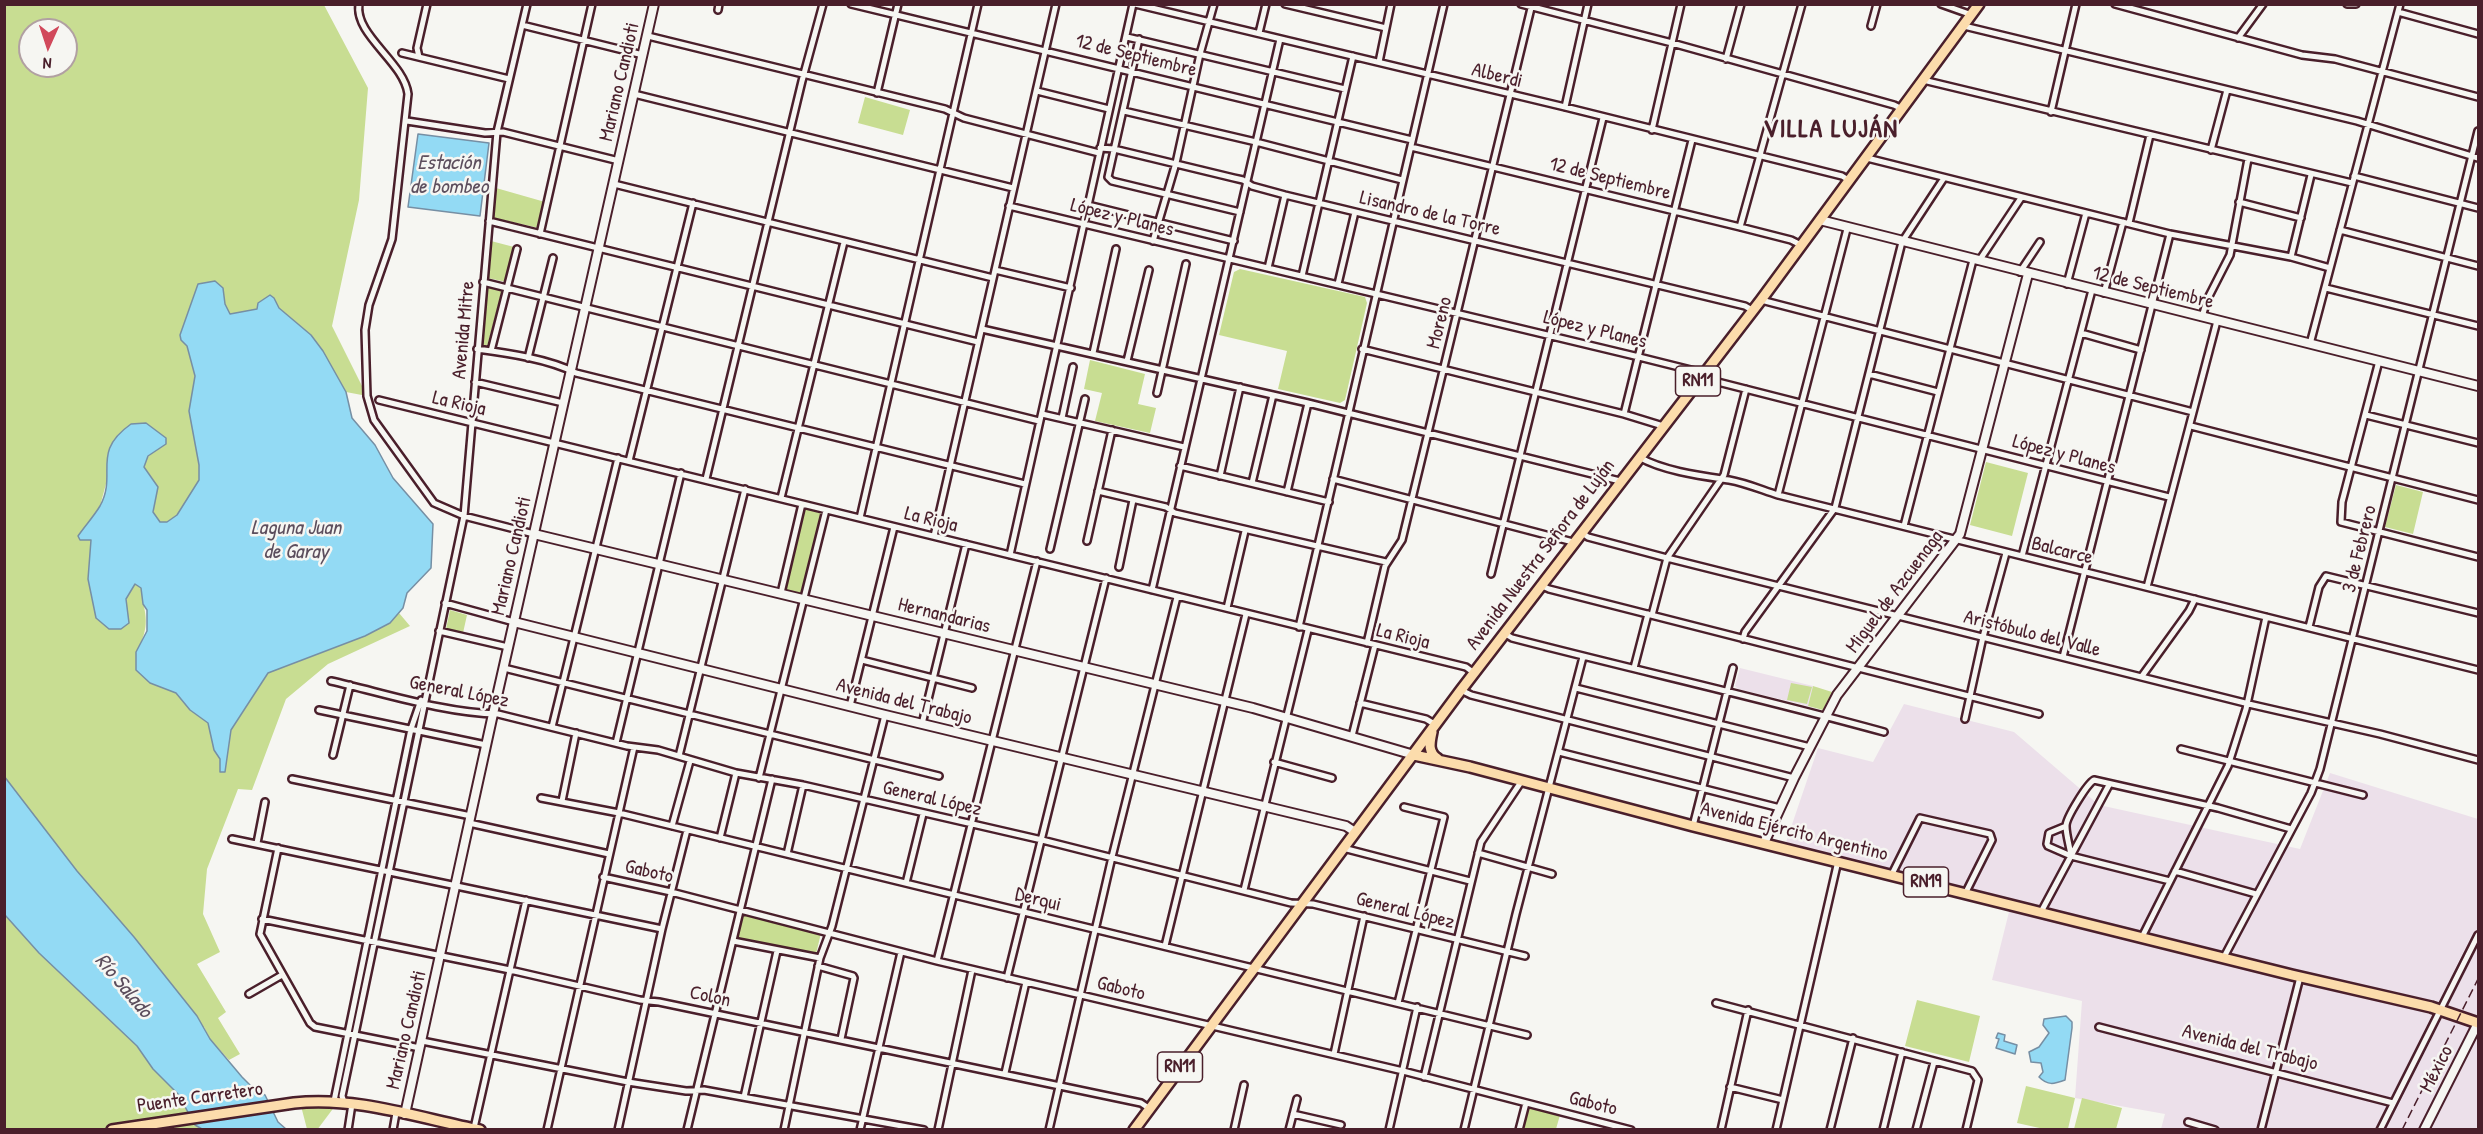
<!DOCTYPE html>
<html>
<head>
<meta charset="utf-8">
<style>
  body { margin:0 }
  #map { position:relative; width:2483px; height:1134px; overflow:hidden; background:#f6f6f2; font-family:"Patrick Hand",sans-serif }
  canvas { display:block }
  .frame { position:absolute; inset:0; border:6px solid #4a1f2b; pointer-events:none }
  .north { position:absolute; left:18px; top:18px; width:60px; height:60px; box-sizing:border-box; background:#f6f6f2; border:2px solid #b1a0a2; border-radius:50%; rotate:183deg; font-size:16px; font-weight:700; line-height:24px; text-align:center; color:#4a1f2b }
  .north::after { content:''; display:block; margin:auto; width:21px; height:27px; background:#d1495b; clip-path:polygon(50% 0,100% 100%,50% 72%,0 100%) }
</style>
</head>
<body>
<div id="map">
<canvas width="2483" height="1134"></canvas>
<div class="frame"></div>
<div class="north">N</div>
</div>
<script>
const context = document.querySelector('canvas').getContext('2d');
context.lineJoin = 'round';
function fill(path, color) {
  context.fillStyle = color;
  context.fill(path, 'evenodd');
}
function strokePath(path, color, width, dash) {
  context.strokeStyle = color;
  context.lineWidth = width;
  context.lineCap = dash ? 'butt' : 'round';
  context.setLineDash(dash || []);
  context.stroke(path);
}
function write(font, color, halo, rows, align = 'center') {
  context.font = font + ' "Patrick Hand",sans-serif';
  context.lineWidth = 5;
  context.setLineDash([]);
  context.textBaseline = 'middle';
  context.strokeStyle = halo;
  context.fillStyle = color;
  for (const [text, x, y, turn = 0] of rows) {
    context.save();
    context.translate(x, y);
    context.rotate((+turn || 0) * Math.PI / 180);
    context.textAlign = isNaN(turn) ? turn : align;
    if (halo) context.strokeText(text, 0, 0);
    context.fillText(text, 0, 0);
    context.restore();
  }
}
fill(new Path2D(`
  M1740,668L1813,686L1808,706L1738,689L1735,686Z
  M1904,704L2014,732L2099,805L2300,849L2330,773L2478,819V1129H2161L2165,1114L2075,1098L2082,1001L1992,980L2011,904L1784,848L1818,748L1873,762Z`), '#ece0ea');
fill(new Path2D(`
  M5,5H324L368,88L359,200L332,326L367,396L346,392L311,335L279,308L270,295L258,303L257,309L230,314L225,304L223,288L198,284L180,335L181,340L187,346L195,376L189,411L199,465V481L177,515L167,522H160C142,506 170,494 144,468C146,451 159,452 166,438L107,480L91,540L88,580L97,618L129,623L126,599L135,584L141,588C144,613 151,622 139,647L150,683L176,693L190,710L208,723L225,770L231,730L268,673L365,636L390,623L399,613L410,626L328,664L286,699L252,790L238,789L207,869L203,914L220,952L197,964L226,1012L218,1018L240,1054L229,1060L210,1039L204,1027L178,1094L202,1129L5,1130ZM30,30H66V66H30Z
  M865,97L910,110L903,135L858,123Z
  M496,188L545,202L539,228L494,218Z
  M491,241L514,247L506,282L488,278Z
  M1240,269L1365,297L1367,303L1345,400L1340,403L1278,389L1287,351L1219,335L1234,272Z
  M489,285L500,288L502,290L487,347L482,344L487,288Z
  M1090,360L1145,374L1138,404L1156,408L1150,433L1095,421L1102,393L1084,389Z
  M1986,462L2028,473L2012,536L1970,525Z
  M2396,485L2423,492L2413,534L2385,527Z
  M805,509L821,513L801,595L785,591Z
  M450,610L467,615L463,633L446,629Z
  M1791,683L1812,687L1807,704L1787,700Z
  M1813,686L1832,692L1823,710L1808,706Z
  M743,914L821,933L816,954L738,939Z
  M1917,1000L1980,1016L1969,1062L1905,1046Z
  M2026,1086L2075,1098L2068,1129H2044L2017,1123Z
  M2082,1098L2122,1108L2116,1129H2074Z
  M301,1106H335L317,1130L307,1129Z
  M1527,1106L1560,1115L1556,1129L1522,1130Z`), '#c8dd92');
const water = new Path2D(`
  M418,134L489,143L480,216L408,207Z
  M215,281L223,288L225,304L230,314L257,309L258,303L270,295L274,298L279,308L311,335L323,351L346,392L352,418L375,445L393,478L433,524L431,568L407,593L403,608L390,623L365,636L268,673L231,730L225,772H220V759L214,750L208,723L190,710L176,693L150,683L136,670V652L147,631V610L143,604L141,588L135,584L126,599L129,623L121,629H109L96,618L88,579L91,540H80L78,536C85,526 94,516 100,506C118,473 90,453 131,424L146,423L166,438V444L148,456L144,467L158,487L153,512L160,522H167L177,515L199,480V465L189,411L195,376L187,346L181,340L180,335L198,284Z
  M4,776L77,871L134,937L197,1016L210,1039L242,1077L255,1090L265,1095L278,1122L286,1129H202L195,1125L178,1094L153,1069L137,1046L39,953L5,915Z
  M2066,1016L2072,1022V1028L2065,1080C2054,1084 2048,1086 2039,1077L2043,1072L2041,1063L2031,1062L2029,1052L2039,1047L2049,1033L2043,1025L2044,1019Z
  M1998,1033L2005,1035L2004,1041L2017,1045L2015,1054L1996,1048L1999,1039L1996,1038Z`);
fill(water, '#93daf4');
strokePath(water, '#768fa4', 1.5);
const street = new Path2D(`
  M359,4C354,35 404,62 408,94L392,239L369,305L365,330L367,396L374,420L434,503L464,516L534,534
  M851,4L1412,140
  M1135,4L1565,107L1842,176L1850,181
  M1285,4L1386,28
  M1521,4L1672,43L1894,105L1902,109
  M1941,4L1972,15
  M2115,4L2302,55L2335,59L2478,97
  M2347,4H2356
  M718,10L719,4
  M2398,12L2478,34
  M522,25L643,55
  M1871,26L1877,4
  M1964,26L2357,121L2478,158
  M1259,33L1266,4
  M648,36L945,109L964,118L1099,153
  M1127,37L1345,89
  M2238,38L2263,4
  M1139,39L1108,177L1112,181L1240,212
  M402,53L509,79
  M419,57L417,48L427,4
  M1726,59L1741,4
  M1379,62L1391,4
  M1923,80L2352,183
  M1037,91L1109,109
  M877,93L898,4
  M634,94L1013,188
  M1565,107L1588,4
  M1124,111L1256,142L1402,180
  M2051,112L2076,4
  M407,121L485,133L503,132L619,161
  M1652,130L1681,4
  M1411,147L1740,227L1791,240L1801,245
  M1100,148L1114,149L1234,178L1243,180L1252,186L1285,195L1745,306L1752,310
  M2211,150L2227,90
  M1867,158L2170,234L2291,257L2330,268
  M2354,176L2478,208
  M614,184L993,278
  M2239,202L2301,218
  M1088,205L1234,241
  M1009,206L1639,357L1695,371L1710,380L2169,497
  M489,221L978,342
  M2129,223L2150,135
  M1740,227L1802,4
  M2340,230L2478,266
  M540,234L592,4
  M1153,241L1176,163L1200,54L1214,4
  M2291,257L2311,175
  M1979,261L2021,198
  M1268,268L1285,195
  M995,270L1071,288
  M2020,272L2040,242
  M1302,276L1353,56
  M483,282L1039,421
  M1338,284L1355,212
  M2067,284L2086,213
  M2326,288L2478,326
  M2104,293L2123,222
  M1761,300L2193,412
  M2202,317L2207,300L2230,255L2248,159
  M982,329L1308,403L1620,481
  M2081,333L2141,350
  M2310,344L2400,4
  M477,349C507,353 549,359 576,373L1025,484
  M1362,349L1624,414L1663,426
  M491,351L517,249
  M1093,353L1116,249
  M528,358L553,258
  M1127,361L1149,270
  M2379,361L2342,502L2341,522L2478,557
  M1869,374L1938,392
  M475,382L563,403
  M1157,393L1186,264
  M379,400L1466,667L1474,673
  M1042,414L1184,447
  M1624,414L1692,140
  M2366,415L2478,443
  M1062,418L1073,367
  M2191,426L2478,500
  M1639,457C1663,471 1702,476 1729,480C1746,483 1762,490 1778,495L2478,670
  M629,461L693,203
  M1180,466L1329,502
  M1220,476L1240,387
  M706,479L802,81L823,4
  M1333,479L1573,542
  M1252,483L1273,395
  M1098,491L1166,507L1175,513L1386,562
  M1287,492L1308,403
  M1778,495L1847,229
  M781,498L844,242
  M860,518L978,4
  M1904,526L1973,260
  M1581,532L1588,537L1667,558L2253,705L2380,734L2478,760
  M934,536L1056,4
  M1087,541L1112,430
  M1050,549L1085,399
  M1010,555L1133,4
  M2022,556L2092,290
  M1119,567L1133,500
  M1491,574L1603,118
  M1540,585L1549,589L2039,714
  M2147,587L2217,321
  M1152,590L1280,39
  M781,593L802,504
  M445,603L514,622
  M1227,608L1245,531
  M1652,615L1667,558L1724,475L1746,389
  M1299,627L1444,4
  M2309,627L2319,587L2326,576L2478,613
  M439,631L508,647
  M1504,633L1512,638C1635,670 1761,698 1884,732
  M1743,639L1745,632L1835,508L1902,242L1944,178
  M1367,643L1385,566L1402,540L1532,4
  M2063,657L2170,234
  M862,660L972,688
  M504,668L939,776
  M1634,668L1648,614
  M2142,676L2189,611L2195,599
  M331,681C384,693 444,713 498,714L627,746L658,750L736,773L803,785L1042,840L1291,903L1313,904L1525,956
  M1576,688L1810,747
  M1461,690L1471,695L1794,778
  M1360,703L1426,719L1436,725
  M850,706L894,527
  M319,710L486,745
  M1965,719L1983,637L2006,553
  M922,724L966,544
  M552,727L618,458
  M1352,736L1375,645
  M616,743L681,473
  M2181,749L2363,795
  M1559,752L1780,808
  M333,755L350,685
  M679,756L745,489
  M1274,762L1332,778
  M759,778L826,510
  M292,779L471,816
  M541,798L619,813L1527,1035
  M562,801L576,733
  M469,823L609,854
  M672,826L690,761
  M1693,826L1733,668
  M2066,826L2049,833L2047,844L2048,846L2071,856L2170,881
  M720,838L736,773
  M232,839L662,929
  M257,843L265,802
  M278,848L260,934L310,1023L315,1027L420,1048
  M1343,848L1470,881
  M1478,853L1552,874
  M787,854L803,785
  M2071,856C2070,847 2066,835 2066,826C2066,818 2087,784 2094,780L2218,808L2291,829
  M2175,871L2256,894
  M1892,874L1920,818L1990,834L1992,840L1966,892
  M603,877L671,892L937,961L1403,1071L1631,1130
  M906,883L923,814
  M1244,890L1308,630
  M2041,912L2109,785
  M262,919L510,970L640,1000L659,1002L1141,1103L1150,1109
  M2142,937L2228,766L2246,709L2266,617
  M733,941L820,958
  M1165,946L1246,614
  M2224,957L2311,793L2320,769L2478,131
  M937,961L1037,561
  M818,966L853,976L854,978L841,1039
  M1007,978L1106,578
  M249,994L282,975
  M1398,1003L1444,817L1404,807
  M1716,1003L1972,1071L1978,1080L1966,1130
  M2099,1027L2393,1103
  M422,1041L628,1082L686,1091L704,1090L924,1130
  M1334,1054L1364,916
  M1005,1073L1026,982
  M1424,1077L1481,842L1521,782
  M1730,1087L1783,1100
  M744,1097L777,951
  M334,1101L411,729L421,700
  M344,1102L342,1096L464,516L497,132L527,4
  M1293,1114L1341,1125
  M2188,1122L2215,1130
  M474,1128L526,900
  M348,1130L352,1104
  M393,1130L396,1113
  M547,1130L634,747
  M618,1130L662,929L687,830
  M687,1130L772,779
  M784,1130L820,958L832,926L885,715
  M860,1130L901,952
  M938,1130L972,970
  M1049,1130L1112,857L1177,597
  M1234,1130L1244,1085
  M1289,1130L1297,1099
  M1389,1130L1417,1007
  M1464,1130L1516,914L1583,657
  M1519,1130L1526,1103
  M1721,1130L1748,1010
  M1776,1130L1838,861
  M1830,1130L1853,1038
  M1883,1130L1902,1052
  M1916,1130L1934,1062
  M2261,1130L2300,977
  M2380,1130L2478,935`);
const secondary = new Path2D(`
  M1820,220L2478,386
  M534,534L1253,708L1414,755
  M514,622L885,715L1346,826L1355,832
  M1764,843L1794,778L1837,695L1960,534L2028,274
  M405,1114L493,714L654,4
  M2424,1130L2478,1023`);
const primary = new Path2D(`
  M1432,732C1430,742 1427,752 1438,759
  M1414,755L1470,767L1693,826L2292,975L2431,1007L2478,1023
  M112,1130L294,1103C356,1096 419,1118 480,1130
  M1134,1130L1461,690L1761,300L1979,4`);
strokePath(street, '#4a1f2b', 10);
strokePath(secondary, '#4a1f2b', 12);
strokePath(primary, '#4a1f2b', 14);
strokePath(street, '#f6f6f2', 5);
strokePath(secondary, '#f6f6f2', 8);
strokePath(primary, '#fcdcac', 9);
strokePath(new Path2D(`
  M2402,1130L2478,979`), '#4a1f2b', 1.5, [9, 4.5]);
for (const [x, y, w] of [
  [1698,381,45],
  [1926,882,45],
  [1180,1067,45]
]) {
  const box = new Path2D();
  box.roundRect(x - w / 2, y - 15, w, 30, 4.5);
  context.fillStyle = '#f6f6f2';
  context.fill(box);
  strokePath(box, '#4a1f2b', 1.5);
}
write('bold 18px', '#4a1f2b', null, [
  ["RN11",1698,381],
  ["RN19",1926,882],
  ["RN11",1180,1067]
]);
write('20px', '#4a1f2b', '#f6f6f2', [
  ["12 de Septiembre",1136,56,14],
  ["Alberdi",1497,76,14],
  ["Mariano Candioti",620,82,-77],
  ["12 de Septiembre",1610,179,14],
  ["Lisandro de la Torre",1430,214,13],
  ["López y Planes",1122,218,14],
  ["12 de Septiembre",2153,288,14],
  ["Moreno",1440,323,-76],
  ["Avenida Mitre",464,330,-85],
  ["López y Planes",1595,330,14],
  ["La Rioja",459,404,13],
  ["López y Planes",2064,455,15],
  ["La Rioja",931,520,14],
  ["3 de Febrero",2360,549,-76],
  ["Balcarce",2062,551,14],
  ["Avenida Nuestra Señora de Luján",1541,555,-53],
  ["Mariano Candioti",512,556,-77],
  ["Miguel de Azcuenaga",1895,592,-53],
  ["Hernandarias",944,616,14],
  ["Aristóbulo del Valle",2032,634,14],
  ["La Rioja",1403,637,14],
  ["General López",459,692,11],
  ["Avenida del Trabajo",904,702,14],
  ["General López",932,799,13],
  ["Avenida Ejército Argentino",1794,832,14],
  ["Gaboto",649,872,13],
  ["Derqui",1038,900,14],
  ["General López",1405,911,14],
  ["Gaboto",1121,989,14],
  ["Colon",710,997,12],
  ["Mariano Candioti",407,1030,-77],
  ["Avenida del Trabajo",2250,1048,14],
  ["México",2437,1069,-63],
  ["Puente Carretero",200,1098,-8],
  ["Gaboto",1593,1104,14]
]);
write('italic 21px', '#5c4e5d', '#f6f6f2', [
  ["Estación",449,163],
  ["de bombeo",449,187],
  ["Laguna Juan",296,528],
  ["de Garay",296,552],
  ["Río Salado",123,986,50]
]);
context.letterSpacing = '1.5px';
write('bold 26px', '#4a1f2b', '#f6f6f2', [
  ["VILLA LUJÁN",1831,130]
]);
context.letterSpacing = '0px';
</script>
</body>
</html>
